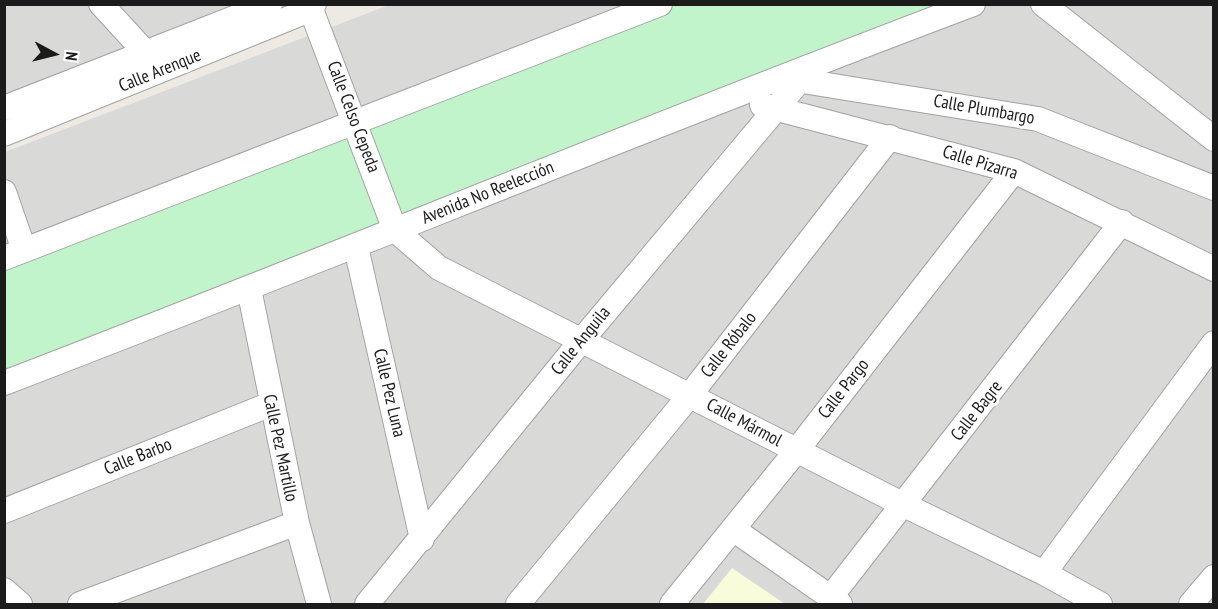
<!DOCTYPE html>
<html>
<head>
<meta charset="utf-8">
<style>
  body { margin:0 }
  #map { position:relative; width:1218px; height:609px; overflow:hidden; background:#eceae2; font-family:"PT Sans Narrow",sans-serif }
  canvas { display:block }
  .frame { position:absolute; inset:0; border:6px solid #1b1b1b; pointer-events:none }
  .north { position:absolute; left:24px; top:24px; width:60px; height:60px; -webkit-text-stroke:4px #fff; paint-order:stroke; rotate:97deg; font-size:16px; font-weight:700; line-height:24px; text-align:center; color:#1b1b1b }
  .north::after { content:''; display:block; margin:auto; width:21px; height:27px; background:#1b1b1b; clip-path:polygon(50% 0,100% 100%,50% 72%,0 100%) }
</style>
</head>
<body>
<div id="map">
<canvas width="1218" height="609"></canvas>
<div class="frame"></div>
<div class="north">N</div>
</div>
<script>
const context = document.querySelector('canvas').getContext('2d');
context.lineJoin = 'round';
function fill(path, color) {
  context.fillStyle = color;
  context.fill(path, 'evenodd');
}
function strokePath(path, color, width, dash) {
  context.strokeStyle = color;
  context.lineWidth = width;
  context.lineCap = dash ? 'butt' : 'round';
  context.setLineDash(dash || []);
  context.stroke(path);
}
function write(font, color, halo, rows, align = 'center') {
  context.font = font + ' "PT Sans Narrow",sans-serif';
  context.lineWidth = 6;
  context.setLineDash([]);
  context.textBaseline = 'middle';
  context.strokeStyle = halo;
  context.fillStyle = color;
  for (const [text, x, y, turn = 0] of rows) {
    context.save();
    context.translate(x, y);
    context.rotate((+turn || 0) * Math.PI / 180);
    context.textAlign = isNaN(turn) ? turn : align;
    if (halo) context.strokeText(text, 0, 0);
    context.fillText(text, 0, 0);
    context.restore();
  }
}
fill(new Path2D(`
  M5,5H266L5,108Z
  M389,5H1213V604H28L5,581V152Z`), '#d9d9d8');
fill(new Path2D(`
  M732,568L785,604H703Z`), '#f9fcdb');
fill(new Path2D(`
  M666,5H964L5,383V258Z`), '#c1f4ca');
const minor = new Path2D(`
  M101,4L145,52
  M309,4L395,230L439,268L904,505L1044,573L1100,604
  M1043,4L1214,139
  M784,78L1038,119L1214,188
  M762,105L1014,171L1214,269
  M4,108L270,4
  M4,134L312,9L314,4
  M4,192L24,250
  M356,247L422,539
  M4,258L660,4
  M249,289L297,523L319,604
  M4,383C328,259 648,126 973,4
  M4,511L271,404
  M733,529L840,604
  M1044,573L1214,343
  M4,590L20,604
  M830,598L1122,222
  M80,604L297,523
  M367,604L581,341L800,80
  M518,604L690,395L890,137
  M672,604L797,450L1014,171
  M1191,604L1214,577`);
strokePath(minor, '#a2a2a2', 26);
strokePath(minor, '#fff', 24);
write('18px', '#1b1b1b', '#fff', [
  ["Calle Arenque",160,71,-22],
  ["Calle Plumbargo",984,110,10],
  ["Calle Celso Cepeda",353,117,69],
  ["Calle Pizarra",980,163,17],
  ["Avenida No Reelección",488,193,-22],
  ["Calle Anguila",581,341,-51],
  ["Calle Róbalo",729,345,-52],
  ["Calle Pargo",844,389,-52],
  ["Calle Pez Luna",389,393,77],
  ["Calle Bagre",977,411,-52],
  ["Calle Mármol",744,423,28],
  ["Calle Pez Martillo",280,448,78],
  ["Calle Barbo",138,457,-22]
]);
</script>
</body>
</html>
